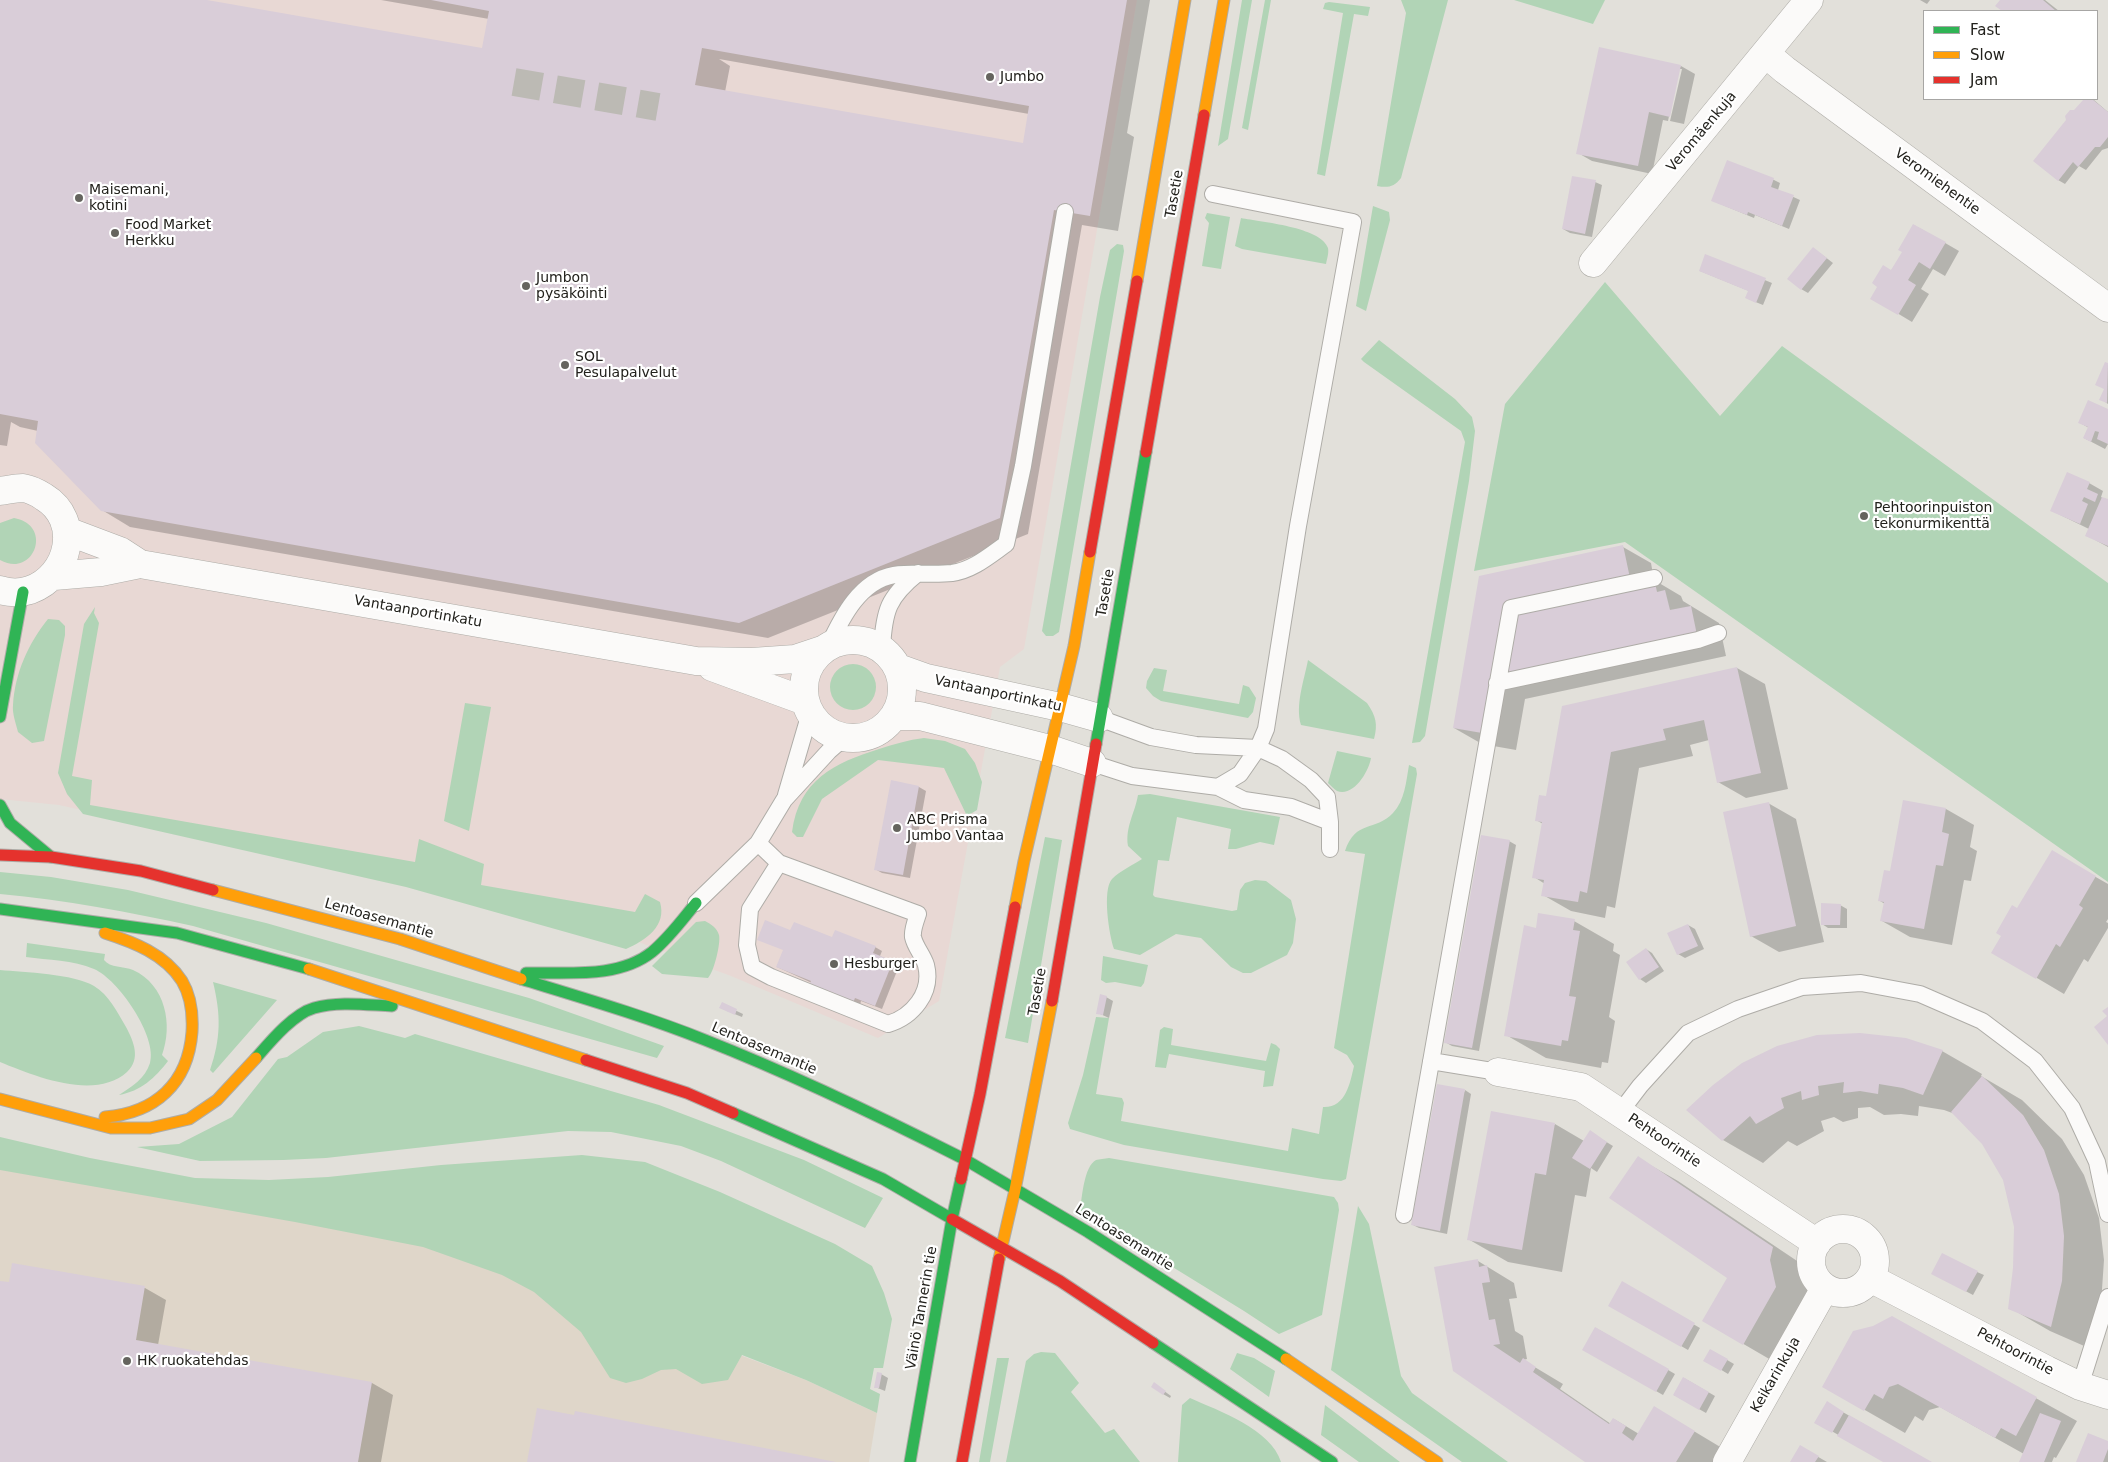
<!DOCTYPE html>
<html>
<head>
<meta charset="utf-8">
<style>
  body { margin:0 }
  #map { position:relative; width:2108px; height:1462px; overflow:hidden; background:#e2e0da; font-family:"DejaVu Sans",sans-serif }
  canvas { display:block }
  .legend { position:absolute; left:1923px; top:10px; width:175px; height:90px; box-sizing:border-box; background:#fff; border:1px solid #a7a6a4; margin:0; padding:6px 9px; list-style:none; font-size:15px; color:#22211c }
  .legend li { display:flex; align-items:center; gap:10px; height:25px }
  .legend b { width:25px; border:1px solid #a7a6a4 }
</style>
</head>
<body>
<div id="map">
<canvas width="2108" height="1462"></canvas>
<ul class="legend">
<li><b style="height:6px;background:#30b455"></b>Fast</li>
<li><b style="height:6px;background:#ff9f0a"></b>Slow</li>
<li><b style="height:6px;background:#e5322d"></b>Jam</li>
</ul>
</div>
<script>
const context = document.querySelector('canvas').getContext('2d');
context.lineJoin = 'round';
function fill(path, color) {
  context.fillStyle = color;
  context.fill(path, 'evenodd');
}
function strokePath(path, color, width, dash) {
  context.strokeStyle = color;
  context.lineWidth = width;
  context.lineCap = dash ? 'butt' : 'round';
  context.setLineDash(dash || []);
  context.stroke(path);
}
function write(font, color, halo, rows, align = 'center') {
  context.font = font + ' "DejaVu Sans",sans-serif';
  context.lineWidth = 4.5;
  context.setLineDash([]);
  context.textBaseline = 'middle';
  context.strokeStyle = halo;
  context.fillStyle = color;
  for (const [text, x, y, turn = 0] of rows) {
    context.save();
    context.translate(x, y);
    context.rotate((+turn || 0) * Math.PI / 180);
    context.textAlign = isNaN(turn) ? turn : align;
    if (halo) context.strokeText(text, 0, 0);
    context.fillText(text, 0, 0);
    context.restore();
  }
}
fill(new Path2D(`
  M0,0H1137L1024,649L1000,667L939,1001L878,1038L731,976L633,940L289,856L59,805L0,799Z`), '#e8d8d4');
fill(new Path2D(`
  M0,1148L325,1208L647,1320L806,1380L877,1413L869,1462H0Z`), '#dfd6c9');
fill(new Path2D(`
  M1242,0H1252L1228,139L1218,146Z
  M1265,0H1271L1248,130L1242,128Z
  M1401,0H1448L1401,178C1394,187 1388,188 1377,186L1406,13Z
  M1514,0H1605L1593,24Z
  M1329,2L1370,7L1368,16L1354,14L1325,176L1317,174L1343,13L1323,9L1325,3Z
  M1373,206L1389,212L1390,220L1366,311L1356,306Z
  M1207,213L1230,217L1221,269L1202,266L1209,223L1205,218Z
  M1241,218C1261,222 1321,227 1328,248C1329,253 1327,259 1326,264L1242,249L1235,246Z
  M1117,244L1123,245L1124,251L1059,632L1053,636H1046L1042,631L1100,297L1110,250Z
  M1605,282L1720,416L1782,346L2108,583V882L1625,542L1474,571L1505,404Z
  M1379,340L1455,399L1472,417L1475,431L1469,481L1425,736L1420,742L1412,743L1465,442L1461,431L1364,362L1361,359Z
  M14,518C54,525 34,579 0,560V523Z
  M95,607L94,613L99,623L72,776L92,780L90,805L415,862L419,839L484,864L481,885L635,912L645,894L660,902C667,926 646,940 626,949L406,887L83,814L67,794L58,773L84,624Z
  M48,619L59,620L65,626V635L44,741L32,743L18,732C16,724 12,713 13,705C15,673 28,644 48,619Z
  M1308,660L1367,703C1376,716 1378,724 1374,739L1301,725C1295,705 1304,681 1308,660Z
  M830 687a23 23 0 1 1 46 0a23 23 0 1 1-46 0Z
  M1154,668L1167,670L1163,691L1239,704L1243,685L1249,687L1256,698L1253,712L1248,718L1161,701L1153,696L1146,688L1147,681Z
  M465,703L491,707L469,831L444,821Z
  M924,738L945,741L965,749L975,763L982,782L977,810L967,816L944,768L878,760L822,799L803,837H797L792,832C799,780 834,763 879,749C894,744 908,740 924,738Z
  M1337,751L1371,758C1369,771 1354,797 1337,791C1334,789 1330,785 1328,783Z
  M1409,765L1416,768L1417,774L1346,1179L1341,1181L1323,1179L1124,1145L1070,1129L1068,1123L1083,1075L1096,1017L1109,1018L1096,1094L1122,1098L1124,1103L1121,1121L1288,1151L1292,1128L1319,1134L1323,1107C1346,1108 1350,1083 1354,1066L1347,1055L1334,1048L1365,854L1345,851C1356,819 1375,832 1393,813C1405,800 1406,782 1409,765Z
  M1150,794L1280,817L1274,845L1260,842L1236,849H1228L1231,829L1177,817L1169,861L1158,860L1153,895L1155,897L1232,911L1237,910L1240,890L1245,883L1255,880L1266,881L1291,900L1296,919L1293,943L1287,955L1251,973H1243L1231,967L1201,938L1176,934L1140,955L1114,949C1109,935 1102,890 1112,879C1120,871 1133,865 1142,859L1128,846C1125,827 1135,813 1138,795Z
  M1045,837L1062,840L1028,1043L1005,1038Z
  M0,872L51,877L128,890L266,923L529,998L664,1046L657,1058L193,926C129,912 65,900 0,894Z
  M705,921C711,924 717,928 719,935C721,943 714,972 708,978L662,974L652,966L696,922Z
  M27,943L105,954L104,960C110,968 124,966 133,970C166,985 173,1025 162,1055L168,1061C155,1078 141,1091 119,1095C132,1086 145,1079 150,1063C158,1037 118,979 94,969C73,960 48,960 26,957Z
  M1103,956L1148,965L1144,983L1141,987L1115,982L1106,983L1101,980Z
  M0,970C24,972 74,974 94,986C109,995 117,1012 126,1027C134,1042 141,1059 127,1072C95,1101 34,1076 0,1062Z
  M213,982L277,1000L213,1073L210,1070C221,1038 221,1015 213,982Z
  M359,1026L405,1038L415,1034L659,1105L804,1160L883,1198L865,1228L721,1161L681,1146L611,1132L568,1131L326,1158L283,1160L200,1161L137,1147L179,1144L232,1117L278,1059L287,1057L323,1032Z
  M1164,1027L1173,1029L1171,1045L1266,1061L1271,1043L1276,1045L1280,1049L1273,1086L1263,1087L1265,1071L1169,1054L1166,1068L1155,1067L1160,1030Z
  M0,1137L90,1158L195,1178L269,1180L328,1177L441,1165L582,1155L645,1162L720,1192L835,1244L872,1266L884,1293L892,1319L883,1368H874L870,1389L880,1394L877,1413L806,1380L742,1355L728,1380L702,1384L676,1369L661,1370L642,1379L626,1383L610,1378L581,1332L534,1292L502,1275L423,1247L295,1222L0,1170Z
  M1109,1158L1334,1197L1338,1203L1339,1210L1322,1315L1279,1334L1244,1311L1080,1210C1082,1198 1084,1166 1096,1160C1099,1159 1105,1159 1109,1158Z
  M1358,1206L1369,1224L1401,1376L1412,1393L1508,1462H1462L1331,1370Z
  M1041,1352L1055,1353L1079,1383L1071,1392L1105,1433L1114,1429L1140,1462H1006L1026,1361L1034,1354Z
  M1237,1353L1254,1358L1275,1371L1269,1397L1230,1369Z
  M997,1358H1009L990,1462H979Z
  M1190,1398C1219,1411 1271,1429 1281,1462H1178L1182,1405Z
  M1325,1405L1400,1462H1359L1321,1435Z`), '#b1d4b6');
fill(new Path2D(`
  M0,0H200L483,50L489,19L381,0H1150L1127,133L1134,137L1118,231L1082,225L1028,534L768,638L130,527L102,510L38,431L20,427L11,422L7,446L0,445ZM719,59L1029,114L1024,145L725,92L730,66Z
  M1920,0H1930L1927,4Z
  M2002,0H2045L2059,11H2004L1997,6Z
  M1681,66L1695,74L1684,124L1670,121L1682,69H1679L1668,121L1663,120L1652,174L1592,161L1578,153Z
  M2086,99L2094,100L2108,112V148L2102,150L2086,170L2079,166L2065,184L2058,180L2068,120Z
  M1728,162L1774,180L1780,183L1778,190L1800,200L1789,229L1755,215L1754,218L1713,201Z
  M1595,182L1602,185L1592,237L1570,233L1563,229Z
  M1914,225L1959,251L1945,276L1933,269L1921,289L1929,294L1912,322L1872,298L1904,252Z
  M1820,253L1833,263L1808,293L1801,289Z
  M1706,256L1772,283L1763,305L1753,301L1749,291L1700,271Z
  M2105,364L2108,365V404L2101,399L2105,389Z
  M2108,410V444L2105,449L2084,438L2089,428L2080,423Z
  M2089,483L2103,491L2101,497L2108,501V547L2086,535L2089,529L2052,511Z
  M1623,547L1651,563L1654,580L1681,596L1683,601L1719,623L1726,656L1525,699L1516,750L1482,744L1454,728Z
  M1737,668L1765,684L1788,789L1746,798L1718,782L1709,740L1690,745L1693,756L1639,768L1615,908L1607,906L1605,918L1571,911L1543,895L1545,884L1534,877L1543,824L1536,820L1547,798L1563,707Z
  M892,782L919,787L926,791L910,878L882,873L875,869Z
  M1904,801L1946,809L1974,825L1970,847L1977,851L1971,881L1964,880L1952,945L1910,937L1882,921L1885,904L1880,901L1891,872Z
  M1768,803L1796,819L1824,942L1779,952L1751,936Z
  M1509,841L1516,845L1479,1051L1452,1046L1445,1042Z
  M2052,852L2108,884V919L2106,922L2108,923V928L2088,962L2084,959L2064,994L1993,952Z
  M1840,905L1847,909V928H1828L1822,924Z
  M1574,921L1614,944L1613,951L1620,955L1609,1017L1615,1021L1608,1063L1602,1062L1601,1068L1546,1058L1506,1035L1537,929Z
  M1688,925L1695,929L1704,949L1685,958L1678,954Z
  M791,932L875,947L882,951L880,956L899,966L882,1009L861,1001L860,1005L777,967Z
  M1646,949L1652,953L1664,971L1646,983L1640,979Z
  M1106,997L1113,1001L1109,1018L1098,1013Z
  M722,1004L743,1014L742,1017L727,1011Z
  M1942,1051L1982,1074L1981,1076L2022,1100L2062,1139L2084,1175L2099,1218L2104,1260L2101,1304L2091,1349L2050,1331L2010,1308L2014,1268L2015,1227L2004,1180L1983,1144L1955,1114L1944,1110L1919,1106L1918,1116L1901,1114L1884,1115L1870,1107L1858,1108V1118L1843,1122L1834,1117L1821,1121L1824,1131L1797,1146L1788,1141L1763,1163L1723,1140L1688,1110Z
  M1465,1090L1471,1094L1447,1234L1419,1228L1413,1225Z
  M1555,1124L1584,1141L1590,1132L1613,1146L1597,1172L1591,1168L1586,1197L1575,1195L1562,1272L1508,1262L1468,1239Z
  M1638,1158L1678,1181L1812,1271L1810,1284L1816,1310L1783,1367L1704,1321L1729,1277Z
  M1478,1261L1514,1283L1517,1298L1509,1299L1515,1331L1523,1336L1527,1359L1523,1360L1563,1384L1560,1389L1611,1424L1614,1419L1639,1434L1682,1424L1722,1448L1713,1462H1587L1454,1370Z
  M1977,1272L1984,1275L1973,1295L1939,1277Z
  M0,1282L145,1288L166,1300L158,1345L372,1383L393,1395L381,1462H0Z
  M1622,1283L1700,1328L1688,1350L1610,1305Z
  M1892,1318L2077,1421L2056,1458L2054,1457L2052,1462H2021L2024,1454L1940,1407L1929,1410L1923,1421L1915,1416L1905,1433L1823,1386L1873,1327Z
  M1596,1328L1675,1374L1663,1395L1584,1350Z
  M1710,1350L1734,1364L1728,1374L1705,1360Z
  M881,1374L888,1378L885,1391L875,1387Z
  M1684,1378L1715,1396L1706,1413L1674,1395Z
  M1160,1388L1171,1396L1170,1398L1163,1394Z
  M1827,1403L1930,1462H1885L1816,1422Z
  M2108,1442V1462H2077Z
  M1801,1447L1827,1462H1792Z`), '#0003');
fill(new Path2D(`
  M0,0H207L482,48L489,11L431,0H1127L1090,216L1054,210L1000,518L739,623L101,511L35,443L38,421L0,414ZM702,48L1029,106L1023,143L695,85Z
  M2000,0H2043L2056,11H2002L1995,6Z
  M1599,47L1681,65L1670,117L1649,112L1638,166L1576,154Z
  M2084,99H2092L2108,112V137L2100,147H2095L2078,167L2073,162L2058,181L2033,161L2066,120L2065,116L2070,110H2074Z
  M1727,160L1774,178L1771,187L1794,195L1782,226L1748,212L1747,215L1711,201Z
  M1572,176L1596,180L1585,234L1562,229Z
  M1913,224L1946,242L1930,269L1919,262L1908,280L1916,285L1898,315L1870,299L1877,287L1872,283L1883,265L1891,270L1902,252L1898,250Z
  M1813,247L1827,258L1801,290L1787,279Z
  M1705,254L1766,278L1756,303L1745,298L1748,291L1699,271Z
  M2105,362L2108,363L2107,403L2099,400L2104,389L2095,385Z
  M2088,400L2108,409V444L2097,439L2099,432L2095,431L2091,442L2083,438L2088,427L2078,423Z
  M2067,472L2090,482L2087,489L2098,494L2095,502L2084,497L2082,501L2088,504L2080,524L2050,511Z
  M2102,497L2108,499V546L2085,536Z
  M1623,545L1631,583L1654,578L1657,592L1665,590L1670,610L1691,606L1698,640L1497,683L1488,734L1453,728L1479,576Z
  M1737,667L1761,773L1717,783L1704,720L1663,729L1666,740L1611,752L1587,893L1580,891L1578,902L1541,896L1544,880L1532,878L1542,822L1535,821L1539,795L1546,796L1562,706Z
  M891,780L919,786L903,875L874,870Z
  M1903,800L1946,808L1942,832L1949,834L1943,866L1936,865L1924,929L1880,921L1884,902L1878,901L1884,870L1890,871Z
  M1769,802L1796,926L1750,937L1723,812Z
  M1481,835L1510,840L1472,1048L1444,1043Z
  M2052,850L2096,876L2079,905L2083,908L2060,947L2056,944L2036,979L1991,953L2001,936L1996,933L2012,905L2017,908Z
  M1821,903L1841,904L1840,925H1821Z
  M1538,913L1575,919L1573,930L1580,931L1569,996L1576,997L1568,1041L1562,1040L1561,1046L1504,1036L1524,925L1536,928Z
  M765,920L790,930L794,922L832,937L835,930L876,946L873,953L893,961L875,1006L855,998L853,1003L809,985L811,981L776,967L783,950L757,940Z
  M1688,924L1698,946L1677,955L1667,933Z
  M1646,948L1659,967L1639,980L1626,962Z
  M1100,994L1107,996L1103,1015L1096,1014Z
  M722,1002L737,1009L735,1015L719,1008Z
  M2108,1007V1045L2094,1027L2107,1016L2102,1011Z
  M1860,1033L1906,1038L1943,1050L1923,1095L1903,1088L1879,1084L1878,1094L1860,1091L1843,1093L1844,1082L1818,1086L1819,1095L1802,1100L1801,1091L1781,1098L1784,1108L1756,1124L1750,1116L1722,1141L1686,1110L1713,1085L1742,1063L1777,1046L1817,1035Z
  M1982,1076L2023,1115L2044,1150L2059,1194L2064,1236L2062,1281L2051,1327L2008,1309L2013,1268L2014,1227L2003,1180L1982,1144L1951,1112Z
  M1437,1084L1465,1089L1440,1231L1411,1225Z
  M1491,1111L1555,1123L1546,1175L1535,1173L1522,1250L1467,1240Z
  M1590,1130L1607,1142L1590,1169L1572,1158Z
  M1638,1156L1773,1247L1770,1260L1776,1287L1743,1345L1702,1321L1727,1278L1609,1198Z
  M1942,1253L1978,1271L1966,1292L1931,1274Z
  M1478,1259L1479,1267L1487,1265L1490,1282L1482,1283L1489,1320L1495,1319L1500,1344L1493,1345L1520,1363L1523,1358L1536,1367L1533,1372L1609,1424L1613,1418L1626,1426L1622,1433L1633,1441L1654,1406L1695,1431L1676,1462H1585L1453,1371L1434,1267Z
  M12,1263L145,1286L136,1340L372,1382L358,1462H0V1281L9,1282Z
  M1622,1281L1695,1323L1681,1347L1608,1306Z
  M1892,1316L2037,1397L2016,1436L2001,1428L1995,1438L1898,1384L1889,1387L1883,1399L1874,1394L1864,1411L1822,1387L1853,1331L1873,1326Z
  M1595,1327L1669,1369L1656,1392L1582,1350Z
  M1710,1349L1728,1359L1721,1371L1703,1361Z
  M877,1372L882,1373L879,1388H874Z
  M1683,1377L1709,1392L1699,1410L1673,1395Z
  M1154,1382L1166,1391L1163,1395L1151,1387Z
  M1827,1401L1844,1412L1832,1433L1814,1423Z
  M537,1408L574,1415L575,1411L836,1462H527Z
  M2040,1413L2061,1421L2044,1462H2019Z
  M1849,1415L1932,1462H1883L1837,1436Z
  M2088,1433L2108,1441V1449L2103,1462H2076Z
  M1800,1445L1819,1456L1815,1462H1790Z`), '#d9cdd8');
strokePath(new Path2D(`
  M514,82L658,107`), '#bcbab4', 28, [28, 14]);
const lane = new Path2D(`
  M829,645C842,617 860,581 894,575C913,572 933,575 952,573C973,570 989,556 1006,544L1023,466L1065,212
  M882,648C884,611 888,597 918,573
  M1497,683L1698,640L1718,633
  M1099,718L1151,737L1196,745L1258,748L1282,759L1311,780L1327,797L1330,822V849
  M1092,763L1132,776L1218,787L1240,774L1258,748L1266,729L1298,526L1353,222L1213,194
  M1218,787L1244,800L1291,807L1330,822
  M786,795L810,713
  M758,843L779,863L918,914C916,920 912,930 913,937C915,947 923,955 926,965C933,993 912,1017 888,1024L771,977L752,967L747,945L750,909L779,863
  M696,903L758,843L784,800L829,751L845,737
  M1431,1061L1498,1072
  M1621,1111L1640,1086L1688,1033L1738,1009L1802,987L1861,983L1920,994L1982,1021L2035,1061L2072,1108L2097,1162L2108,1214
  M1404,1215L1511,608L1654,578
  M2080,1386L2108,1297`);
const street = new Path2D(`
  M1766,54L1785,70L2108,308
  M1593,263L1809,0
  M0,491C7,490 16,488 23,488C30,489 38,493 44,497C82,520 70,576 30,590C21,593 9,593 0,590
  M67,531L120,551L140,564
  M54,576L101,572L140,564L696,661L752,662L795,659L822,650
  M804 689a49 49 0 1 1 98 0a49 49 0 1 1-98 0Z
  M712,667L805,701
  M898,668L926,678L1060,707L1099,718
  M895,716H920L1050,749L1092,763
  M1498,1072L1581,1087L1817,1243
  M1811 1261a32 32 0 1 1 64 0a32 32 0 1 1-64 0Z
  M1870,1278L2047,1370L2080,1386L2108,1395
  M1727,1462L1825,1288`);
const fast = new Path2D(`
  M0,717L23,592
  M1096,744L1146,452
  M0,805L10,823L51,857
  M0,909L177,933L309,969
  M526,973C567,972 618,979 652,952C669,938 682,920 696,903
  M521,979C583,998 645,1016 705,1040C794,1075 879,1116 964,1159
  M256,1058C270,1042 293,1014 314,1008C339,1001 367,1005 392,1006
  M733,1113L883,1179L952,1219
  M964,1159L1088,1232L1286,1359
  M1153,1343L1332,1462
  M910,1462L952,1219L961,1179`);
const slow = new Path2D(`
  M1204,115L1224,0
  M1137,281L1185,0
  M213,890L400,939L521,979
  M1015,907L1024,861L1074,646L1090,552
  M105,933C133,942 165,954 182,981C191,996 193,1015 192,1032C188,1084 155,1113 105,1117
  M309,969L586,1060
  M0,1099L111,1128H150L189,1119L217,1100L256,1058
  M999,1259L1015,1190L1052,1001
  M1286,1359L1437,1462`);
const jam = new Path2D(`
  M1146,452L1204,115
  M1090,552L1137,281
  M0,855L51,857L141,871L213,890
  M1052,1001L1096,744
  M586,1060L687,1093L733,1113
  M961,1179L980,1094L1015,907
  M952,1219L1060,1281L1153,1343
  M962,1462L999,1259`);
strokePath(lane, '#aeaca7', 18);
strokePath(street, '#aeaca7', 29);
strokePath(fast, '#aeaca7', 13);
strokePath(slow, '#aeaca7', 13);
strokePath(jam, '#aeaca7', 13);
strokePath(lane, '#fbfaf9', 16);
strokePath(street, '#fbfaf9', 28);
strokePath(fast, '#30b455', 11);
strokePath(slow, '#ff9f0a', 11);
strokePath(jam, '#e5322d', 11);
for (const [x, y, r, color] of [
  [990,77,5,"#65645e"],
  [79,198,5,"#65645e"],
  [115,233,5,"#65645e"],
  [526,286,5,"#65645e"],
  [565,365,5,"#65645e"],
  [1864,516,5,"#65645e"],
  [897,828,5,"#65645e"],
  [834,964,5,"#65645e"],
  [127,1361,5,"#65645e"]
]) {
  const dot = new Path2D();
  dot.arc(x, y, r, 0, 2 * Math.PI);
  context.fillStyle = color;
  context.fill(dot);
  strokePath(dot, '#fff', 2);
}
write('14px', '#22211c', '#fff', [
  ["Jumbo",1000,77],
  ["Maisemani,",89,190],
  ["kotini",89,206],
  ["Food Market",125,225],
  ["Herkku",125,241],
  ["Jumbon",536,278],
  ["pysäköinti",536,294],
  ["SOL",575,357],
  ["Pesulapalvelut",575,373],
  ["Pehtoorinpuiston",1874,508],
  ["tekonurmikenttä",1874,524],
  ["ABC Prisma",907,820],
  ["Jumbo Vantaa",907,836],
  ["Hesburger",844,964],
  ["HK ruokatehdas",137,1361]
], 'left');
write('14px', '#22211c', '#fff', [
  ["Veromäenkuja",1702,132,-50],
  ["Veromiehentie",1937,182,36],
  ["Tasetie",1175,194,-80],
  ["Tasetie",1106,593,-80],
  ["Vantaanportinkatu",418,612,10],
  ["Vantaanportinkatu",998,694,12],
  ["Lentoasemantie",379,919,16],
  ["Tasetie",1038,992,-80],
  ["Lentoasemantie",764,1049,23],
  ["Pehtoorintie",1664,1141,34],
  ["Lentoasemantie",1124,1238,32],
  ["Väinö Tannerin tie",922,1308,-80],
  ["Pehtoorintie",2015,1352,28],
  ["Keikarinkuja",1776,1375,-60]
]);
</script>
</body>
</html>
